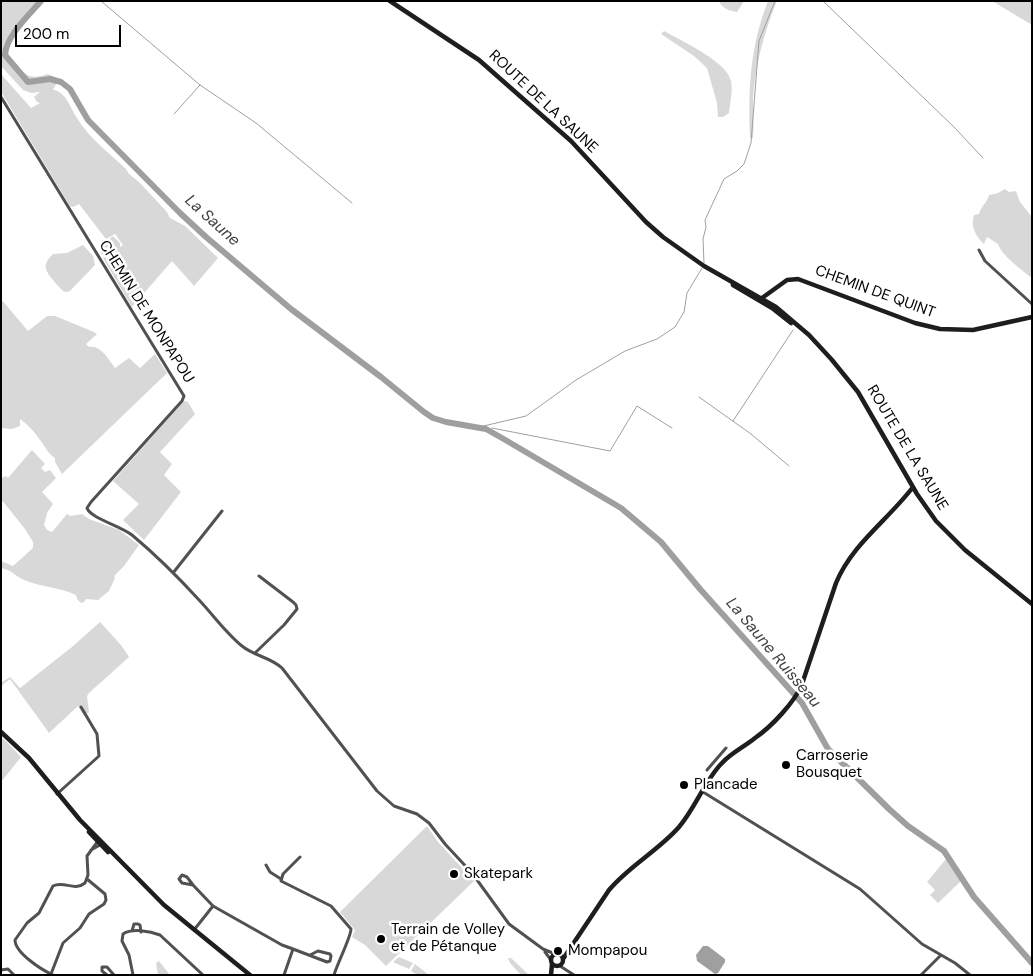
<!DOCTYPE html>
<html>
<head>
<meta charset="utf-8">
<style>
  body { margin:0 }
  #map { position:relative; width:1033px; height:976px; overflow:hidden; background:#fff; font-family:"DM Sans",sans-serif }
  canvas { display:block }
  .frame { position:absolute; inset:0; border:2px solid #000; pointer-events:none }
  .scale { position:absolute; left:15px; top:25px; width:106px; height:22px; box-sizing:border-box; border:2px solid #000; border-top:0; padding-left:6px; font-size:15px; line-height:18px; white-space:nowrap; color:#000; -webkit-text-stroke:4px #fff; paint-order:stroke }
</style>
</head>
<body>
<div id="map">
<canvas width="1033" height="976"></canvas>
<div class="frame"></div>
<div class="scale">200 m</div>
</div>
<script>
const context = document.querySelector('canvas').getContext('2d');
context.lineJoin = 'round';
function fill(path, color) {
  context.fillStyle = color;
  context.fill(path, 'evenodd');
}
function strokePath(path, color, width, dash) {
  context.strokeStyle = color;
  context.lineWidth = width;
  context.lineCap = dash ? 'butt' : 'round';
  context.setLineDash(dash || []);
  context.stroke(path);
}
function write(font, color, halo, rows, align = 'center') {
  context.font = font + ' "DM Sans",sans-serif';
  context.lineWidth = 5;
  context.setLineDash([]);
  context.textBaseline = 'middle';
  context.strokeStyle = halo;
  context.fillStyle = color;
  for (const [text, x, y, turn = 0] of rows) {
    context.save();
    context.translate(x, y);
    context.rotate((+turn || 0) * Math.PI / 180);
    context.textAlign = isNaN(turn) ? turn : align;
    if (halo) context.strokeText(text, 0, 0);
    context.fillText(text, 0, 0);
    context.restore();
  }
}
fill(new Path2D(`
  M1,1H42L11,41L7,51C9,57 12,61 16,65C28,78 32,79 48,74L55,77L56,84L53,90C66,91 70,108 77,118C89,138 109,153 126,169L129,174L140,183L167,212L170,218L185,226L218,258L194,286L172,261L132,307L103,258L106,256L101,254L99,247L113,236L120,243V247L123,245L115,234L106,239L79,204L73,207L70,206L1,92V74L31,108L40,103L37,102L34,97L40,92L31,93L23,90L1,66Z
  M719,1H744L737,12C730,11 721,8 719,1Z
  M768,1H777C764,32 755,66 753,99C753,112 754,125 753,138H750C748,89 750,47 768,1Z
  M992,1H1032V25Z
  M664,31C682,41 723,60 730,78C734,87 730,103 729,113L723,117H718L717,103L707,68L694,56L661,34Z
  M1005,189L1009,192L1016,191L1020,202L1032,217V278C1022,270 1002,256 998,244L987,237L984,244C976,237 970,226 974,215L979,214C981,206 987,203 989,195L998,193Z
  M83,245L93,256L95,265L70,291L66,292L63,291C58,285 43,272 46,264C47,260 50,257 53,254L67,253Z
  M1,299L28,331L47,316H55L94,332L97,334L86,344L89,347C101,345 109,360 115,368L129,358L140,368L155,354L167,373L62,474L55,462V458C47,453 46,447 40,440C34,431 28,425 20,419V426L12,429L1,428Z
  M184,401L188,402L195,414L160,452L172,464L164,475L181,492L144,540L123,520L139,504L113,481Z
  M32,450L45,464L41,468L45,472L50,470L56,478L42,492L53,504L47,513L44,525L47,530L52,532L67,514L70,516L82,514L89,519L119,530L139,545L124,566L114,576L115,578L109,591L98,600L86,599L84,602L81,603L77,599L76,595C59,587 39,587 22,579C14,575 12,570 1,568V561L13,566L33,548V542L25,529L1,499V478L6,476L8,478Z
  M100,622L121,645L129,657L89,693L87,696L89,712L84,716L78,706L49,733L10,679L1,686V683L10,677L20,688L72,647Z
  M1,736L21,757L1,782Z
  M427,826L438,842L474,881L386,966L365,945L352,937L355,930L340,912Z
  M946,859L961,881L938,903L930,895L935,890L927,882Z
  M399,957L413,963L409,969L393,962Z
  M508,958H511L529,975H521L510,963Z
  M159,961L170,975H158L156,963Z
  M415,964L429,975H417L411,971Z`), '#d8d8d8');
fill(new Path2D(`
  M703,946H708L725,959V962L718,973L715,974L697,961L696,955Z`), '#9f9f9f');
strokePath(new Path2D(`
  M101,1L200,85L256,123L352,203
  M823,1L954,127L983,158
  M174,114L200,85
  M704,263L703,239L706,227L705,220L724,179L737,171L744,164L751,143L759,41L775,1
  M699,397L751,434L789,466
  M733,421L793,330
  M475,428L526,416L576,380L625,351L657,339L675,327L684,312L687,293L702,268
  M492,428L610,451L637,406L672,428
  M486,429H488`), '#9f9f9f', 1);
strokePath(new Path2D(`
  M41,1C29,15 6,36 5,55L28,82L50,79L61,82L70,89L88,120L180,213L206,237L291,309L381,377L424,412L433,418L446,422L486,429L502,438L621,508L661,542L700,589L802,703L828,749L889,809L908,826L944,851L974,897L1032,963`), '#9f9f9f', 6);
strokePath(new Path2D(`
  M1,97L184,396L182,401L91,502L87,508C90,518 121,526 132,535C156,555 179,578 200,601C214,616 226,633 242,646C254,656 270,657 282,668L377,791L394,806L417,814L429,823L445,844L472,873L509,924L543,949L555,954
  M979,250L985,261L1032,304
  M173,573L222,511
  M255,653L284,625L297,609L296,605L293,602L259,576
  M707,770L726,748
  M703,792L860,889L922,944L955,963L970,975
  M57,794L99,756L97,734L81,707
  M91,850L100,845L101,843
  M300,857L283,874L281,881L331,906L351,929C351,937 337,964 334,975
  M266,865L270,872L281,879
  M182,875L187,877L193,885L182,883L179,879Z
  M193,885L213,906L282,945L293,949
  M194,930L213,906
  M132,931L134,924H138L140,925L141,932
  M545,952L551,960
  M560,966L574,975
  M1,970L8,969L14,975
  M51,974L63,943L80,928L89,914L104,904L106,900L105,894L87,879
  M53,975C42,970 15,953 15,940L27,923L39,913L53,886C64,880 74,892 85,883L88,875L87,856L98,841
  M107,975L102,971V967H107L114,975
  M133,975L129,955L122,941L123,934C132,928 150,931 160,935L203,975
  M284,975L293,949L327,962L330,961L331,956L330,954L318,951L310,955
  M921,975L941,955`), '#515151', 3);
strokePath(new Path2D(`
  M390,1L479,60L571,141L646,222L663,237L704,266L776,307L809,335L833,361
  M733,285L772,308L791,323
  M762,298L787,280L798,279L915,323L940,329L973,330L1032,317
  M832,360L858,392L917,494L936,521L965,550L1032,604
  M1,732L29,758L80,820L164,905L250,975
  M89,832L108,852
  M551 960a6 6 0 1 1 12 0a6 6 0 1 1-12 0Z
  M563,959L609,890C629,866 659,850 679,827C696,807 705,780 722,763C731,753 744,747 755,738C771,727 795,702 802,684L836,583C852,544 888,520 913,487
  M551,975L552,964`), '#1e1e1e', 4.5);
for (const [x, y, r, color] of [
  [786,765,5,"#000"],
  [684,785,5,"#000"],
  [454,874,5,"#000"],
  [381,939,5,"#000"],
  [558,951,5,"#000"]
]) {
  const dot = new Path2D();
  dot.arc(x, y, r, 0, 2 * Math.PI);
  context.fillStyle = color;
  context.fill(dot);
  strokePath(dot, '#fff', 2);
}
write('15px', '#000', '#fff', [
  ["ROUTE DE LA SAUNE",543,102,43],
  ["CHEMIN DE QUINT",875,292,20],
  ["CHEMIN DE MONPAPOU",146,312,58],
  ["ROUTE DE LA SAUNE",907,448,59]
]);
write('15px', '#000', '#fff', [
  ["Carroserie",796,756],
  ["Bousquet",796,773],
  ["Plancade",694,785],
  ["Skatepark",464,874],
  ["Terrain de Volley",391,930],
  ["et de Pétanque",391,947],
  ["Mompapou",568,951]
], 'left');
write('italic 16px', '#404040', '#fff', [
  ["La Saune",212,221,42],
  ["La Saune Ruisseau",773,653,50]
]);
</script>
</body>
</html>
